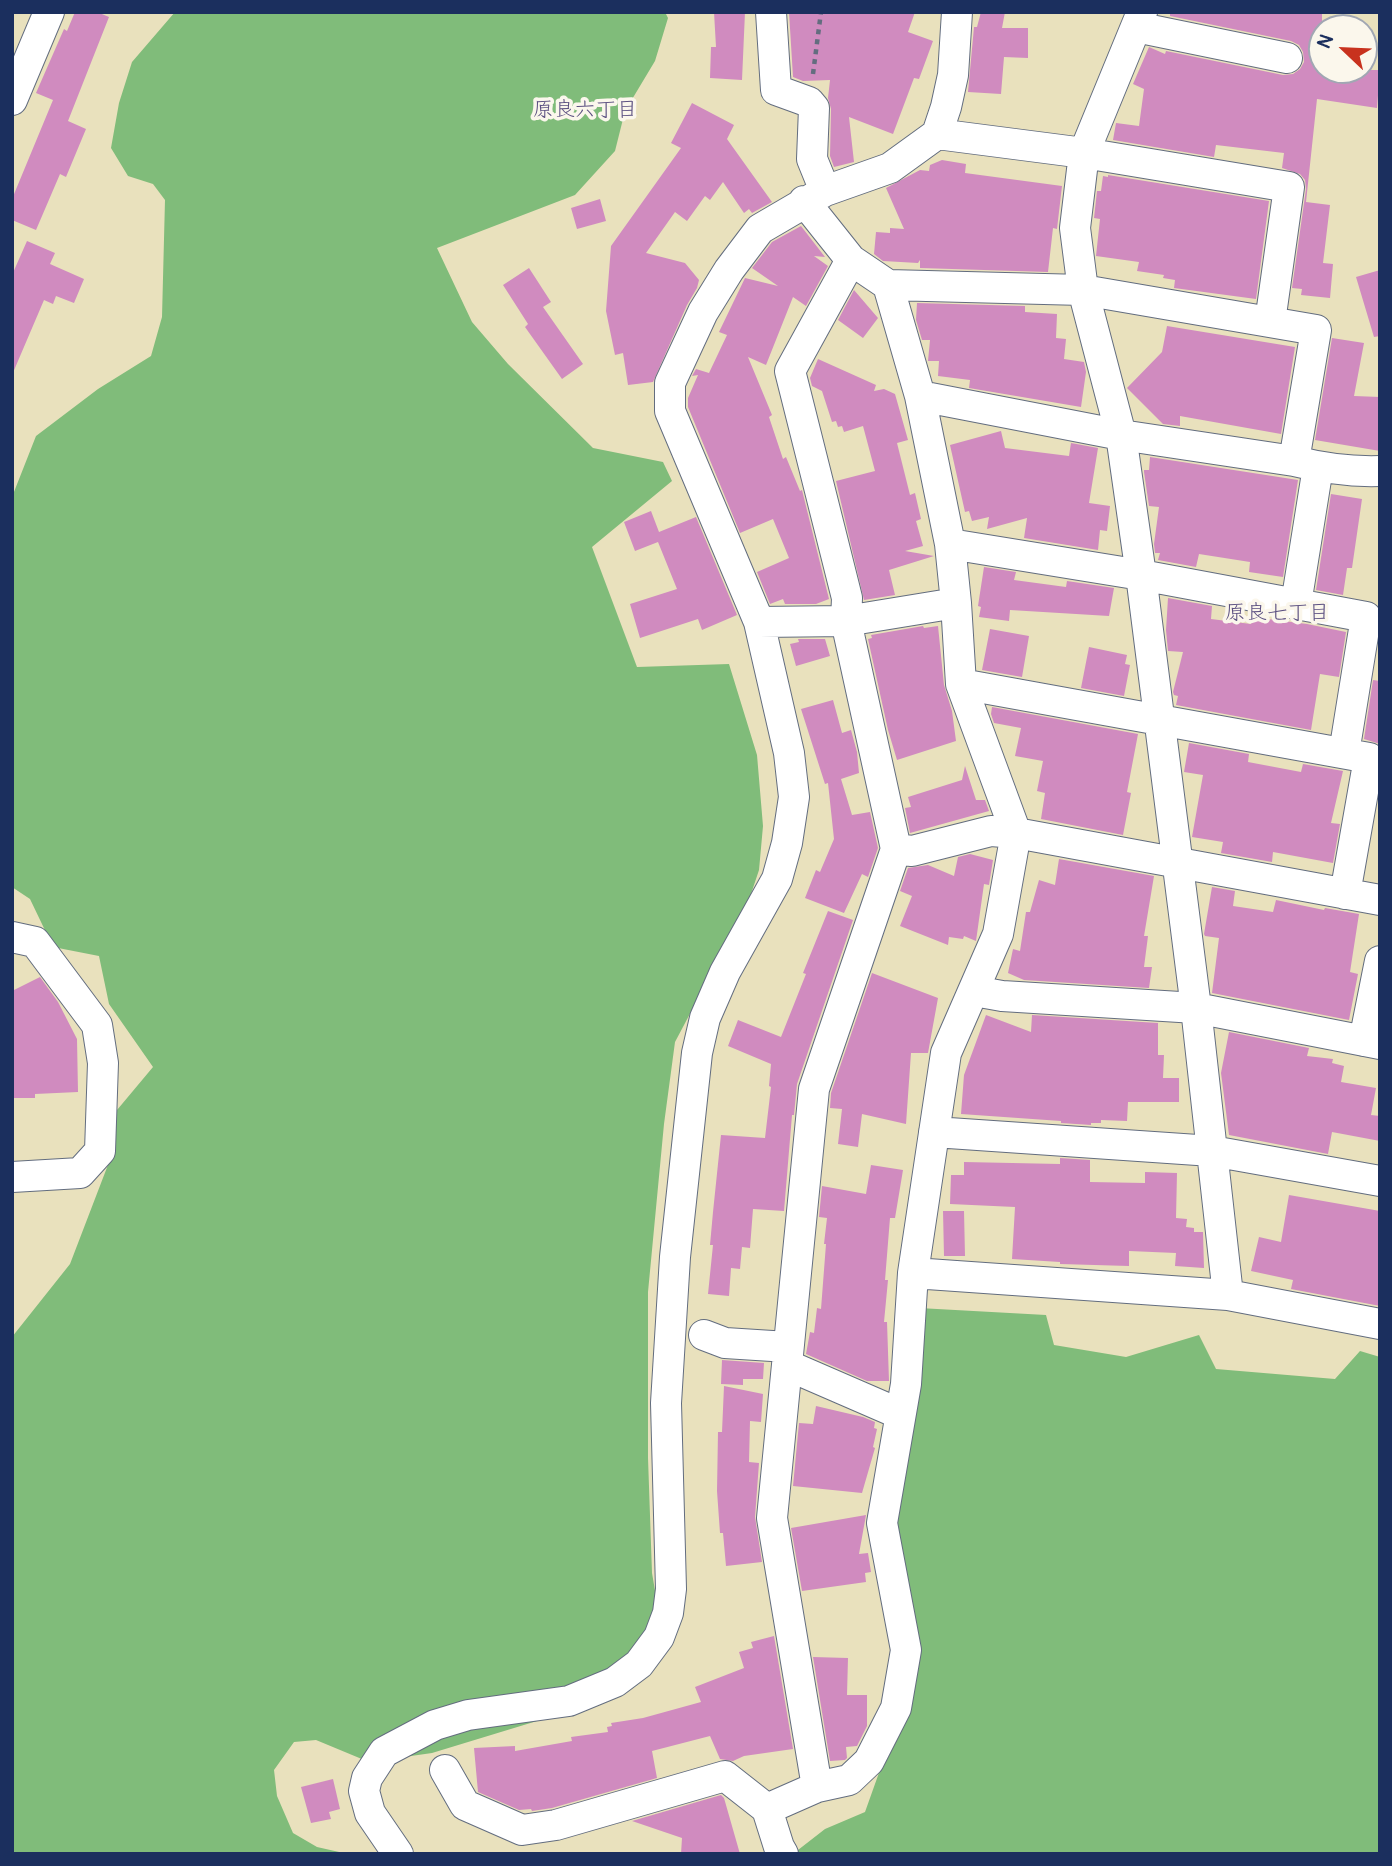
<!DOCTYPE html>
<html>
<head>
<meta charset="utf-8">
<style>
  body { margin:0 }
  #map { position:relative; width:1392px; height:1866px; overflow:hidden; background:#e9e1bd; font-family:Pangolin,sans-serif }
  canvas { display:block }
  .frame { position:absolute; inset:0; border:14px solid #1b2f5e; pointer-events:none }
  .north { position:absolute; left:1308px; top:14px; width:70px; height:70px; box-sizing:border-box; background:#fbf7ec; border:2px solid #a1a7b3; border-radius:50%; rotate:293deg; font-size:19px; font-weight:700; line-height:28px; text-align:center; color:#1b2f5e }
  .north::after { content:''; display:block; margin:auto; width:24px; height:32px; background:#c8321e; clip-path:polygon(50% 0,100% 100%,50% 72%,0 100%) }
</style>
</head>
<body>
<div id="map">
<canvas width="1392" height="1866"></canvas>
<div class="frame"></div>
<div class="north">N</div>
</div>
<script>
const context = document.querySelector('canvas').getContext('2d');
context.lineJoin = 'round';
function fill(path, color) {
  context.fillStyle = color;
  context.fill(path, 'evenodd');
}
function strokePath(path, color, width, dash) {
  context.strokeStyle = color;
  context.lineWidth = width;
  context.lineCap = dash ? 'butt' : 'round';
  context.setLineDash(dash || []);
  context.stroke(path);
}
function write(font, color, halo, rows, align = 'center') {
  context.font = font + ' Pangolin,"Klee One",sans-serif';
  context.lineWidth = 7;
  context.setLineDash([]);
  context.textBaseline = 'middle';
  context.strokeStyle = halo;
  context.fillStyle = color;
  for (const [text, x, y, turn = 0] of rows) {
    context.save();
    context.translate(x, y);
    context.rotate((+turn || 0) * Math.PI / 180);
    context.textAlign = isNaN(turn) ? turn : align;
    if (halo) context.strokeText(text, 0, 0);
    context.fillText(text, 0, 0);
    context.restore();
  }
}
fill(new Path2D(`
  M175,12H665L668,18L655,61L625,111L615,151L575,195L437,248L472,322L508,364L593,448L663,462L672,481L592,547L637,667L729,664L757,755L763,826L759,870L747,906L675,1042L664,1124L648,1292V1458L652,1573L660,1620L651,1656L637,1685L619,1696L432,1753L369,1762L316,1740L294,1742L274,1770L277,1796L293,1833L317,1847L348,1854H12V1337L70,1264L111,1157L112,1116L153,1067L109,1004L99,956L53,947L30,899L12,887V497L36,436L98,389L151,356L162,317L165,200L153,184L128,176L111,148L119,103L132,62Z
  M919,1308L1046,1315L1054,1345L1126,1357L1199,1335L1216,1369L1335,1379L1360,1351L1380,1357V1854H797L798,1850L825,1829L865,1812L901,1711L890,1525Z`), '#80bc7a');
fill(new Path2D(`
  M75,12H97L109,17L68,121L86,129L66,177L60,174L36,230L12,220V199L53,100L36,93L64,29L67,31Z
  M714,12H745L742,80L710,78L711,47H716Z
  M789,12H915L908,32L933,41L919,79L914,78L893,134L849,117L854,162L834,167L830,156L831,109L828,98L830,80L803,81L793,77Z
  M981,12H1005L1002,28H1028V58L1004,57L1001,94L968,92L974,27H977Z
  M1170,12H1322V70H1380L1377,108L1317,99L1306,202L1330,205L1323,263L1333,264L1330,298L1301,295L1302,289L1292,288L1306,189L1305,180L1300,174L1282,168L1284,153L1216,145L1214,157L1113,140L1116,123L1139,126L1144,89L1133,84L1149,47L1165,54L1166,51L1283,75L1293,74L1300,69L1304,62L1303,52L1299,45L1291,41L1170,16Z
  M692,103L734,125L727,139L772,202L752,213L749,209L744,213L723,182L710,200L705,196L687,221L675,212L646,253L685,263L699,280L697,288L687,305L653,382L628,385L623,353L615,355L606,311L611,246L681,148L671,143Z
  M942,160L966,164L965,173L1062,186L1057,229L1053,228L1048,272L920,268V260L918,263L883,261L874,254L876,232L890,233V228L904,229L886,188L920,170L929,171L930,165Z
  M1108,175L1269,201L1256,299L1174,288L1175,280L1163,278L1164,275L1137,271L1139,262L1096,256L1100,219L1094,218L1097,191H1101L1103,176L1108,177Z
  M600,199L606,221L577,229L571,208Z
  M801,226L825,257L814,256L828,266L806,306L793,297L766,365L748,357L772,415L769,417L783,459L786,457L800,491L802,490L829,599L816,604H785L783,599L770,604L757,572L789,558L773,519L740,533L688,407V398L698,375L692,376L696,369L709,373L727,335L719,332L745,278L778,286L752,268L772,242Z
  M27,241L55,253L50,264L84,279L74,303L56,296L53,304L44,300L12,375V275Z
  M529,268L551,302L543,307L583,364L562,379L525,327L528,324L503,285Z
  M1380,270V336L1374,337L1356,277Z
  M854,290L878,318L863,338L838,320Z
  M917,303L1025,306V312L1057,314L1056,338L1066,339L1064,359L1084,362L1086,372L1081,407L969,388L970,380L938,376L939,361H928L930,340H922L916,320Z
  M1167,326L1295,347L1281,434L1180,416V426L1163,424L1127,388L1162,352Z
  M1332,338L1364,343L1354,396L1380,397V451L1315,440Z
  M818,359L876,385L874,391L884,389L895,394L908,440L897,443L910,495L915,493L921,519L916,521L923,546L905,551L934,556L889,570L895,595L864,600L836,481L875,471L863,426L844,432L842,426L838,427L836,421L832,422L822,391L812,386L810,378Z
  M1001,431L1005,448L1069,456L1071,443L1098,448L1089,503L1110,506L1107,531L1100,530L1098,550L1024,538L1027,518L987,529L989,517L972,521L969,511L965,512L950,445Z
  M1150,457L1298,480L1283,577L1249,572L1250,562L1199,554L1196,567L1158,560L1160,553H1155L1154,544L1159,507L1149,506L1144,472V470H1149Z
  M1331,494L1362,499L1352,568H1347L1343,595L1316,590Z
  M651,511L659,532L696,517L737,615L702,630L698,619L640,638L630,604L677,589L658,542L635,551L624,522Z
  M984,567L1016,572L1014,580L1066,587L1067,581L1114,588L1109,616L1010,610L1009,621L979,617L981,607L978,606Z
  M1168,598L1212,606L1211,619L1251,624L1252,617L1307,624L1346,632L1339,677L1320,674L1311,730L1176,705L1178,696L1174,695L1173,692L1183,652L1168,651L1166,630Z
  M923,626L924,628L938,626L944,685L952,711L956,741L897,760L888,730L868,639L872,638L871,635Z
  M990,629L1029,636L1022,677L982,670Z
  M798,639H825L830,656L796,666L790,644L799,642Z
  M1089,647L1127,655L1125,664L1130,665L1124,696L1081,688Z
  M1373,680L1380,681V744L1364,739Z
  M833,700L842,733L851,730L857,752L859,773L841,779L852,815L870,812L878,848L868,877L862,874L844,913L805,898L816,870L820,872L834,839L828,783L825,784L801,709Z
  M992,707L1138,734L1127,792L1131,793L1123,835L1041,819L1045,793L1037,791L1043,761L1015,756L1021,728L994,723L991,714Z
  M1189,743L1249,754L1248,762L1301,772L1303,764L1343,771L1331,823L1340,824L1333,863L1273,852L1272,862L1221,853L1223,842L1192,837L1203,775L1184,772Z
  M965,766L976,800H985L989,811L910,833L905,808L911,807L908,797L962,780Z
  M970,854L993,860L989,885L984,884L976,941L964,936L963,939L949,937L948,945L900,926L912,896L900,891L908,868L928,865L954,876L958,857Z
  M1059,859L1154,876L1144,936H1148L1144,967H1152L1149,988L1024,980L1008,973L1013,949L1020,951L1026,912H1030L1039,880L1055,885Z
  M1212,887L1235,891L1233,906L1273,912L1276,900L1324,910L1325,908L1359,914L1350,972L1358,974L1349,1020L1212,993L1219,938L1205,936L1204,934Z
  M828,911L853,920L797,1084L794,1115H792L784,1211L753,1209L750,1248L742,1247L740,1269L731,1268L729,1296L708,1294L713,1245H710L713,1212L721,1135L765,1138L771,1087L769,1086L771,1064L728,1046L738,1020L781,1037L806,974L803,973Z
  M872,973L938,998L928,1053H911L906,1124L862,1114L858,1147L838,1144L842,1109L830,1108L831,1093Z
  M40,977L58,1002L77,1039L78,1092L35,1094V1098H12V991Z
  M986,1015L1031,1032L1032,1015L1158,1023V1055H1164L1163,1078H1179V1102H1128L1127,1121L1101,1120V1123H1091V1125L1061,1123V1121L961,1114L964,1075Z
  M1229,1032L1309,1048L1307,1056L1333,1059L1332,1063L1344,1066L1341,1082L1376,1088L1371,1115L1380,1116V1141L1332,1132L1328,1154L1229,1135L1221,1073Z
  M1060,1158L1090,1160V1182L1145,1183V1172L1177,1173L1176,1218L1187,1219L1186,1227L1194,1228V1232H1203L1204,1268L1175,1266L1176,1253L1129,1251V1266L1060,1264V1262L1012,1259L1015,1207L950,1204L951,1175H964V1162L1060,1164Z
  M871,1165L903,1170L895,1218H890L885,1280H888L884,1322H887L889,1381H867L806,1354L810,1332L814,1333L817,1308L821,1309L826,1244H824L827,1218L819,1217L822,1186L866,1194Z
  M1289,1195L1380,1211V1306L1291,1289L1293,1280L1251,1271L1259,1237L1281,1242Z
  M943,1211H964L965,1256H944Z
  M722,1360L764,1363L763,1379H743V1385L721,1384Z
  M724,1386L763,1394L761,1422L750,1421L749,1462L759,1463L755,1517L762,1562L726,1566L723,1533H720L717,1491L718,1432H722Z
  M816,1406L863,1417L875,1422L874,1428L877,1429L873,1447L875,1448L862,1493L793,1486L799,1423L813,1424Z
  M866,1515L859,1554L868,1553L871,1572L865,1573L866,1582L802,1591L791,1528Z
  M774,1636L793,1749L744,1756L733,1761L720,1759L710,1736L652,1751L657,1778L552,1808L532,1811L531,1809L519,1810L478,1792L474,1748L515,1746V1751L572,1741L571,1737L608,1732L607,1727L612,1726L611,1723L643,1718L701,1702L695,1687L744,1668L739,1652L753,1648L751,1642Z
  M813,1657L848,1658L847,1695H867V1726L857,1746L846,1747L847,1758L845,1760L830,1761Z
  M333,1779L340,1809L329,1812L331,1819L311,1823L301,1787Z
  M721,1795L724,1798L740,1854H681L682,1838L632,1821Z`), '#d08bbf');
const minor = new Path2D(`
  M771,12L776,90L809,102L814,108L812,159L825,191
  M1142,12L1084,153L1075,228L1083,290L1121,435L1141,575L1196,1008L1228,1295
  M1136,27L1287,58
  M12,100L49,12
  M937,134L1084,153L1289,187L1270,322
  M888,285L1083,290L1316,330L1294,461
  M920,396L1121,435L1294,461C1322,468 1351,472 1380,471
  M950,544L1141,575L1366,617L1344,753
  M1296,604L1318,467
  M759,622L846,621L956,603
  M961,684L1369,758L1345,894
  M896,849L912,851L991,831L1016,833L1380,900
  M12,937L35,942L97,1025L103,1063L100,1151L80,1173L12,1177
  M974,991L1002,996L1196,1008L1380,1044
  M1364,1041L1380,961
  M934,1132L1212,1151L1380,1181
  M913,1273L1228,1295L1380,1324
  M704,1335L725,1343L788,1347
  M787,1365L900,1414
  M445,1770L465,1805L522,1830L556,1825L725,1776L767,1809L817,1787L849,1780L869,1761L896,1708L906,1650L882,1523L906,1384L913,1273L946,1053L998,934L1016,833L961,684L956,603L950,544L920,396L888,285L851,260L804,201
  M817,1787L772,1518L814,1089L896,849L846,621L847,598L790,371L851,260
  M767,1809L779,1847L783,1854
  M398,1854L370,1813L364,1791L367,1778L384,1752L435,1725L468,1715L569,1701L615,1682L639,1664L659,1637L668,1613L671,1589L666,1403L675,1257L697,1053L705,1018L725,972L777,879L787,843L794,797L789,753L759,622L670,411V383L703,312L729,270L760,229L825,191L890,168L937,134L946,107L953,75L957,12`);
strokePath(minor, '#636d7f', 32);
strokePath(new Path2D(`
  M813,74L821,12`), '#636d7f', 4.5, [5, 5]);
strokePath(minor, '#fff', 30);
write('21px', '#5a4f80', '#fbf7ec', [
  ["原良六丁目",585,111],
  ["原良七丁目",1277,614]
]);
</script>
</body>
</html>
